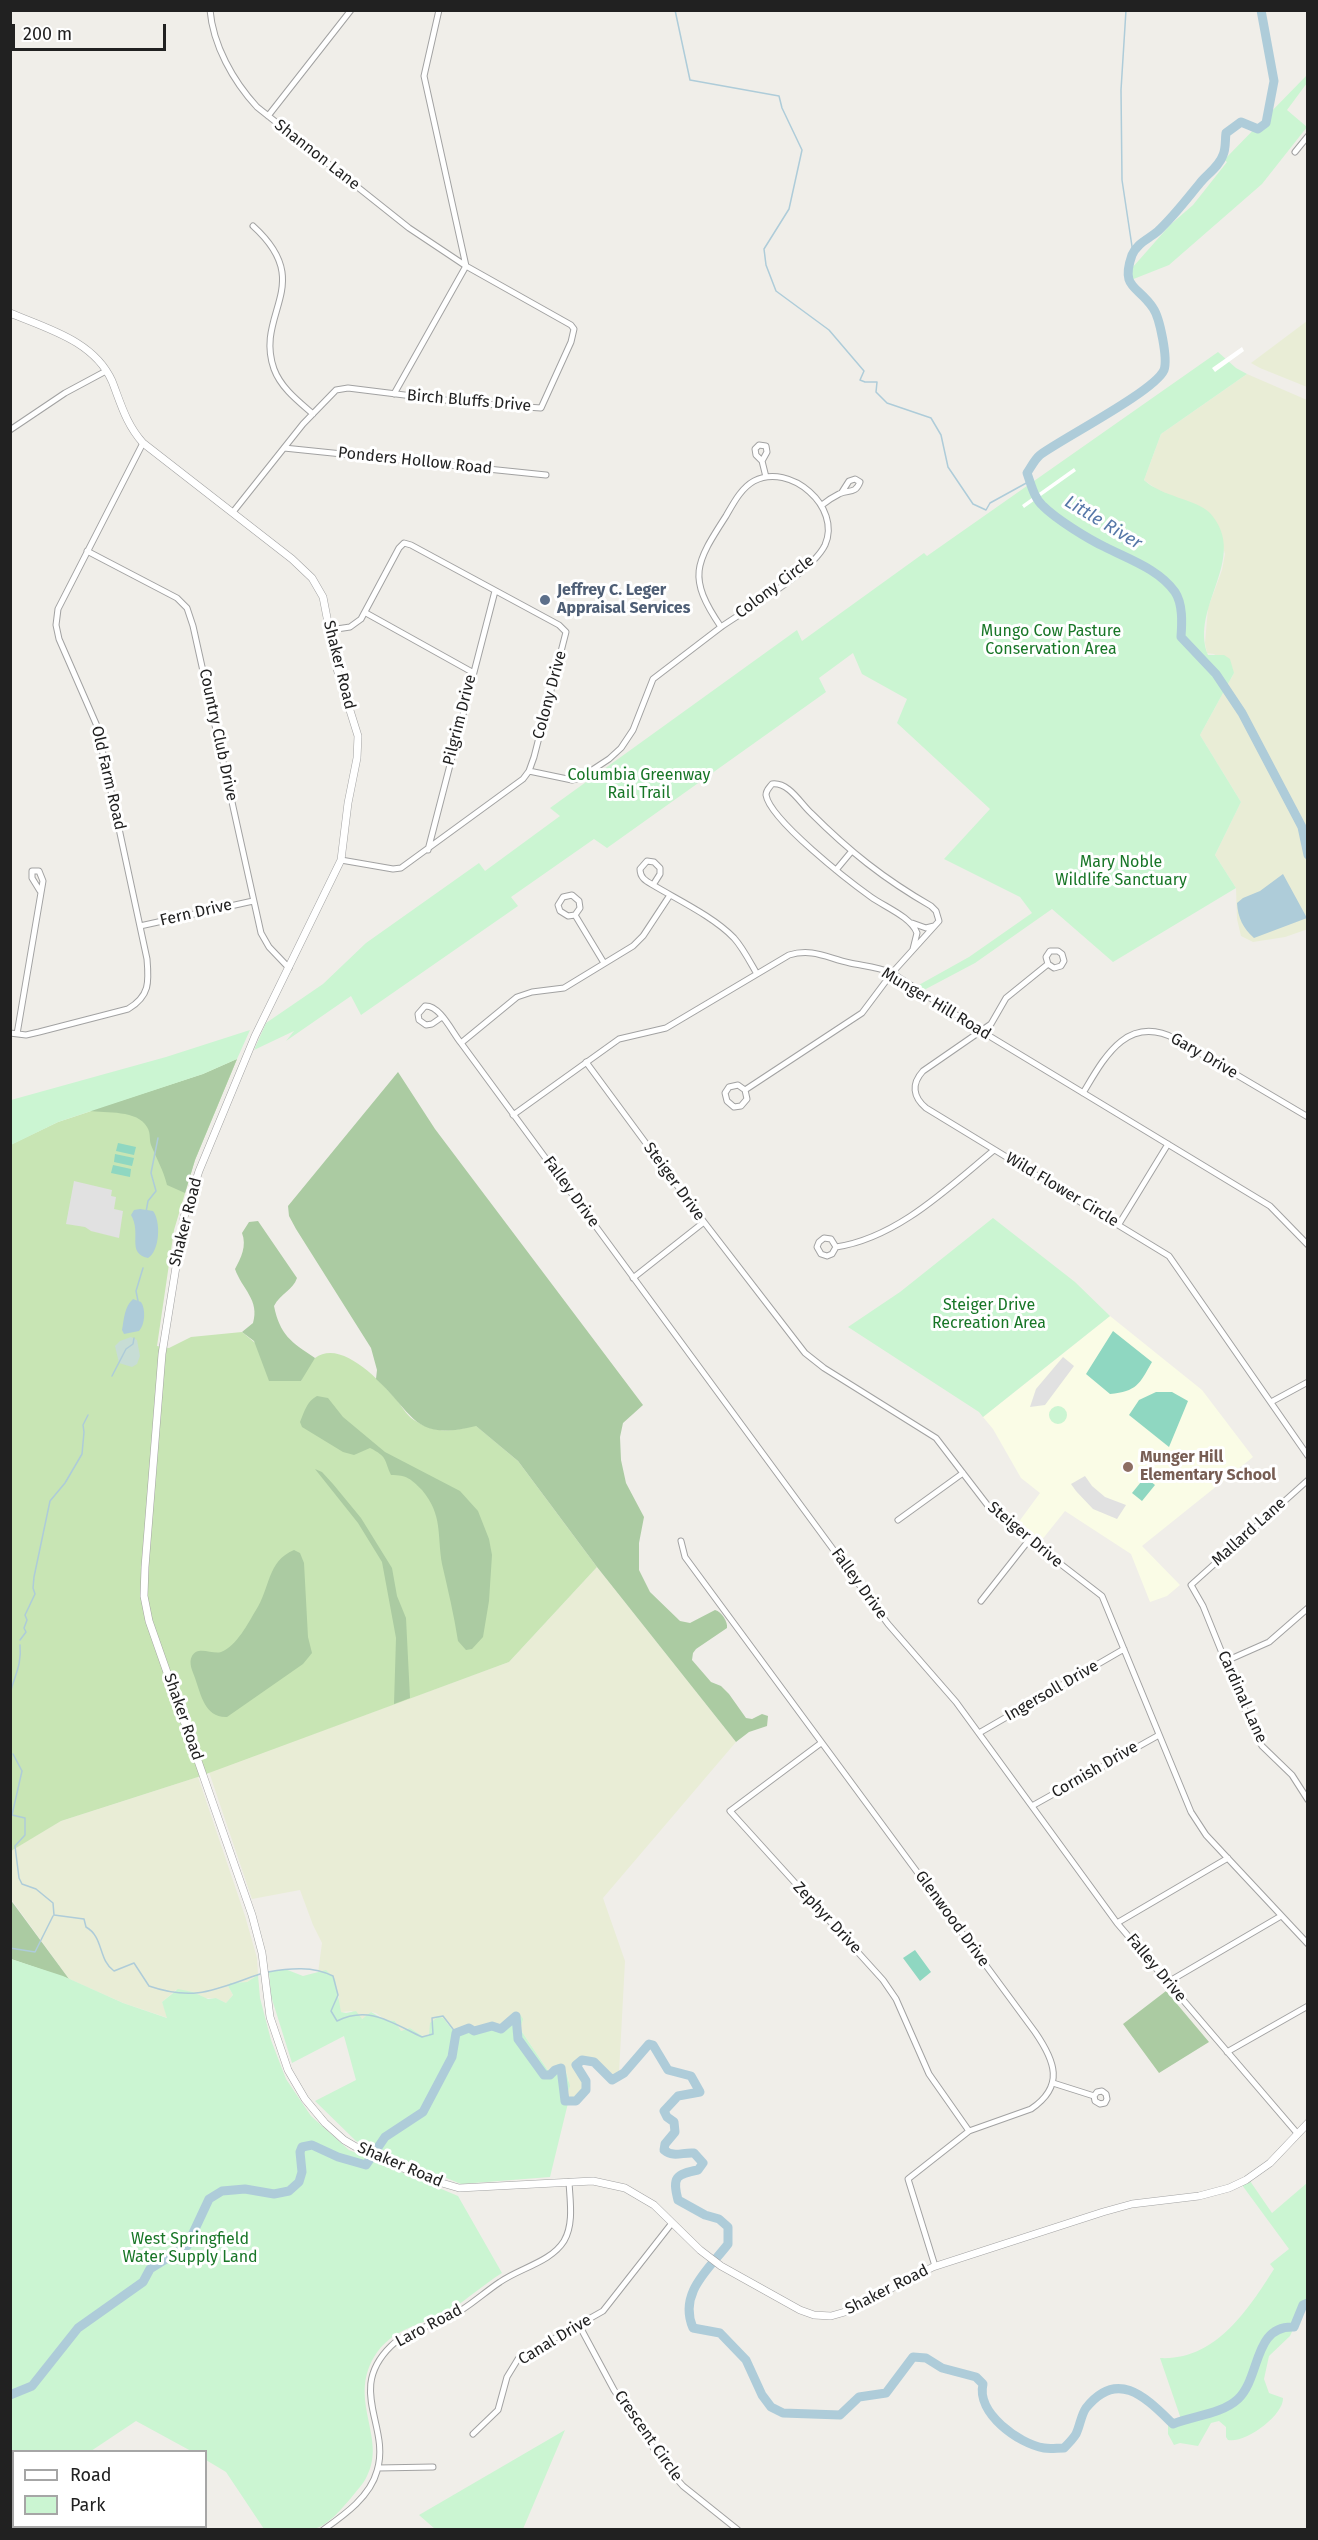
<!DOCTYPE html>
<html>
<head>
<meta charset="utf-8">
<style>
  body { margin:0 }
  #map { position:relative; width:1318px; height:2540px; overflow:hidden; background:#f0eee9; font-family:"Fira Sans",sans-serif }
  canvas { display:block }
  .frame { position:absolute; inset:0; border:12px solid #212121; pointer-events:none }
  .legend { position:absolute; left:12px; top:2450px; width:195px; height:78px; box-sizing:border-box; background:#fff; border:2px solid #a6a6a6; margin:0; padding:8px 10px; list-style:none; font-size:18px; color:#212121 }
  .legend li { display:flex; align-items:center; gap:12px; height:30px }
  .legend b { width:30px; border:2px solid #a6a6a6 }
  .scale { position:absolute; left:12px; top:24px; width:154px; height:27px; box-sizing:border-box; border:3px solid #212121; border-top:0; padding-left:8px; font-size:18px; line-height:21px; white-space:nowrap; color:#212121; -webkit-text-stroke:4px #fff; paint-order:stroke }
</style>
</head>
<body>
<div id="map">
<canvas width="1318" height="2540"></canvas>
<div class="frame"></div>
<ul class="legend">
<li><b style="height:8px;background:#fff"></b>Road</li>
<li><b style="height:16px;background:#cbf5d2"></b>Park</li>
</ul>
<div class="scale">200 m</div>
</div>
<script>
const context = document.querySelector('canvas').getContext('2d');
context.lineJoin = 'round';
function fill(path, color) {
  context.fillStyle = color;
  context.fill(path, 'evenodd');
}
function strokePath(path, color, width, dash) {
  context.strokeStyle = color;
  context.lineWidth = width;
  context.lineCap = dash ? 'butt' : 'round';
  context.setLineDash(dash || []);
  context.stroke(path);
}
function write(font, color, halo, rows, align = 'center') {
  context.font = font + ' "Fira Sans",sans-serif';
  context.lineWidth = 6;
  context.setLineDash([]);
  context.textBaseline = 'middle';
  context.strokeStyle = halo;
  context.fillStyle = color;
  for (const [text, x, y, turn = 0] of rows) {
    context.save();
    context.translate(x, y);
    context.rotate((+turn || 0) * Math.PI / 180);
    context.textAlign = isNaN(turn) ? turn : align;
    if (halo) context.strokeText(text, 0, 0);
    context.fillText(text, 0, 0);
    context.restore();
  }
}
fill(new Path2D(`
  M1110,1316L1202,1390L1253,1457L1142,1546L1180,1585L1167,1596L1150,1602L1131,1554L1065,1511L1041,1541L1018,1523L1040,1493L1021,1478L993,1429L983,1417Z`), '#fafce6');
fill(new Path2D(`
  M1307,321V387L1260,368L1251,363Z
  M1247,374L1307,400L1308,929L1285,937L1253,942L1241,936L1237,919L1236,888L1215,855L1241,802L1200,735L1234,673L1214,654L1207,653L1205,643L1208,608L1222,570L1225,554L1216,523L1207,511L1159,491L1144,480L1161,434Z
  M597,1567L736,1742L603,1898L625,1961L619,2073L615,2077L611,2076L597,2061L576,2059L575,2064L586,2084L584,2091L572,2099H569L567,2094L569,2081L564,2065L556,2066L550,2073L520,2029L521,2026L509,2020L502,2027L494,2024L455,2034L447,2022L424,2037L410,2028L401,2031L395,2021L385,2020L376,2013L371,2012L361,2020L352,2011L341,2012L338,2006L339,1997L320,1971L318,1973L322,1943L313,1925L300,1890L252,1899L209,1772L509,1662Z
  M198,1777L245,1916L257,1958L258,1975L247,1982L230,1983L228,1986L233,1995L226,2003L216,1998H205L193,1992L176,1990L162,2002L168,2018L123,2003L69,1979L11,1899L10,1851L61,1821Z`), '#e9edd6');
fill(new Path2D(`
  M237,1059L195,1160L174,1230L157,1346L169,1348L191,1337L242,1332L301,1381C304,1373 308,1363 315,1358C341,1338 381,1382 396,1399C402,1406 406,1415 414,1420C435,1434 452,1432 475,1425L518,1461L597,1567L509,1662L198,1777L61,1821L11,1851L10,1145L58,1122L203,1074Z`), '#c8e5b4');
fill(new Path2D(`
  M237,1059L195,1160L185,1193L167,1185C163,1169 157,1160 151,1145C149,1139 151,1133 147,1127C138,1110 106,1113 89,1111L203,1074Z
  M398,1072L435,1129L643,1405L623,1423L620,1437L621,1460L626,1483L644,1517L639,1543V1570L650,1592L680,1621L690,1623L715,1610C722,1612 728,1622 727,1628L696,1649L693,1653L692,1660L711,1682L721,1686L729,1694L746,1718L752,1719L762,1714L768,1716L767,1726L749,1732L736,1742L597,1567L518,1461L476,1426C413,1442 415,1414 376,1379L377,1370L371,1348L296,1229L289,1216L288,1206Z
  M258,1221L297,1278C293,1290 280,1294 274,1306C280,1335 291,1342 315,1358L301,1381H269L254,1341L242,1332L253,1323C260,1300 242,1289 235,1269C241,1258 247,1246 242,1233L249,1222Z
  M317,1396L328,1398L343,1417L385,1452L460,1491L478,1511L489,1539L492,1555L489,1601L483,1637L472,1649L466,1650L458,1641C454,1615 448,1590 442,1564C437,1535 443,1515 422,1490C411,1479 407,1475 391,1475C384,1460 388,1457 370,1448L354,1455L343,1452L302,1427L300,1422C304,1412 307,1401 317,1396Z
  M315,1469L322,1472L333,1484L361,1518L392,1568L397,1596L406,1618L410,1698L394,1704L396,1638L382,1562L358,1523Z
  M294,1550L300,1553L304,1563L308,1637L312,1653L303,1664L227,1717C205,1718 201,1695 195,1678C193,1672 188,1663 192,1656C198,1645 213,1655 221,1652C237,1646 248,1623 256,1610C270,1589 267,1561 294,1550Z
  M10,1899L69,1979L11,1959Z
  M1166,1991L1209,2042L1159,2073L1123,2024Z`), '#abcba2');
fill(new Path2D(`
  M131,1337L137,1340L140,1356L137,1364L132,1367L119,1363L115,1346L120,1341Z`), '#c7ddd5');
fill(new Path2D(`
  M1307,75V83L1287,110L1307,127L1262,184L1169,265L1131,280L1132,268L1170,225L1193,205L1227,162L1224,160Z
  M1218,352L1236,368L1247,374L1161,434L1144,480C1160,496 1198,500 1210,513C1250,558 1189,606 1208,655H1224L1230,659L1234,673L1200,735L1241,802L1215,855L1236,888L1113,962L1052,909L975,963L924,990L917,986L969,957L1032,913L1020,897L944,859L990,809L897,723L907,699L862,674L853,653L819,678L826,692L607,848L594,839L511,897L518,906L361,1015L351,996L286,1041L294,1031L254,1050L266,1023L323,984L366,943L479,863L485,871L560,816L550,808L797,630L802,641L924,553L927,556Z
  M250,1030L237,1059L203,1074L58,1122L11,1145V1100L166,1057Z
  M993,1218L1075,1282L1110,1316L983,1417L979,1412L848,1327L900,1292Z
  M1049 1415a9 9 0 1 1 18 0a9 9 0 1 1-18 0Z
  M11,1959L63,1976L123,2003L167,2018L162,2002L178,1989L193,1992L208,1999L216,1998L226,2003L233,1995L228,1986L230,1983L247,1982L258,1975L260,1998L271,2040L286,2079L311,2116L349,2150L458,2196L502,2273C484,2284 468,2299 450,2310C422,2326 392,2327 374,2357C348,2401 387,2438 367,2476C363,2485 356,2491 351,2498C343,2507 329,2525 314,2529C302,2533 277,2530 264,2529L226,2472L206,2460V2452L191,2451L136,2421L91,2451L14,2452L13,2505L11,2507Z
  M285,1969L303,1976L326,1970L335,1979L341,2012L346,2013L356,2011L362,2019L371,2012L385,2020L395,2021L401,2031L410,2028L424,2037L429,2035L430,2023L438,2017L443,2018L455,2033L461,2029L480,2028L490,2024L502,2027L514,2014L519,2013L523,2019L520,2029L549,2072L558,2064L564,2065L570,2086L567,2094L569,2099L550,2177L461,2184L356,2141L315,2101L356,2080L344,2036L292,2063L271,1996L269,1972Z
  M1250,2181L1272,2213L1307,2183V2298L1300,2304L1303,2308L1290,2336L1269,2356L1264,2379L1269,2393L1283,2398C1284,2415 1245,2444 1228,2440L1226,2437V2427L1219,2421L1211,2423L1198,2446L1180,2443L1174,2445L1168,2434V2420L1181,2419L1160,2358C1215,2361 1248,2310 1274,2269L1270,2264L1289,2249L1242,2185Z
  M565,2430L523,2529H435L419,2515Z`), '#cbf5d2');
fill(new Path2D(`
  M118,1143L136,1147L134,1155L116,1151Z
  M115,1154L134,1158L132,1166L114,1162Z
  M113,1165L131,1169L130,1177L111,1173Z
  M1113,1331L1152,1362C1139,1385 1137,1391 1110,1394L1086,1374Z
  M1156,1392H1172L1188,1401L1169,1447L1129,1415L1139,1400Z
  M1145,1477L1155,1485L1142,1501L1132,1493Z
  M915,1950L931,1972L920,1981L903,1958Z`), '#8fd7c1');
fill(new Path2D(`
  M74,1181L112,1190L111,1196L116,1197L114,1209L123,1211L119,1238L91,1231L85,1227L66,1224Z
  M1063,1357L1074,1366L1045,1405L1030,1407L1036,1389Z
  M1085,1476L1092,1486L1105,1497L1126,1505L1117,1519L1093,1509L1076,1491L1071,1484Z`), '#e1e1e1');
fill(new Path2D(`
  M1283,874L1307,918L1254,938C1243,928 1238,918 1237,903L1243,898L1260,891Z
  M140,1209L153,1211C161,1221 160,1251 148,1258C126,1253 142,1234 131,1215L134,1210Z
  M133,1299L141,1302C146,1309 145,1325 139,1331L124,1334L122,1330C124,1320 124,1307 133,1299Z`), '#aeccd9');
fill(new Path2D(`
  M1242,347L1244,351L1215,372L1212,368Z
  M1074,468L1076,471L1024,508L1022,505Z`), '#fff');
strokePath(new Path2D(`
  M675,10L690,80L779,96L782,108L802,150L789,209L764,249L766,265L776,291L829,330L864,371L860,380L865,382H877L876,392L887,403L931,418L941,435L948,467L973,504L986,510L990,503L1030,481
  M1126,10L1121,90L1122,180L1133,253
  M146,1212L148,1201L156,1191L151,1173L158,1138
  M138,1301L136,1291L143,1268
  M112,1376L126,1349L133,1344L134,1338
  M20,1640L26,1632L24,1628L27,1620L25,1615L35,1594L33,1588L34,1577L50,1501L65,1483L82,1454L84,1432L83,1425L88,1415
  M10,1694C14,1676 22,1666 20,1645
  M13,1754L22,1771L12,1815L25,1818V1835L15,1846L19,1878L22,1884L36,1889L53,1903L54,1915L84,1919L86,1927C104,1937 98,1960 114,1971L134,1963L149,1986C195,2002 216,1989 260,1974
  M10,1948L35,1952L53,1916
  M268,1972C290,1968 313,1966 333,1976L338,1995L331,2011L337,2021C369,2005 392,2023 422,2037L433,2034L432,2018L443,2016L456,2033`), '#aeccd9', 1.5);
strokePath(new Path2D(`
  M1261,10L1274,81L1266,123L1258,129L1241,122L1226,133C1225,140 1226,149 1223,155C1219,167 1207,174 1200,183C1186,200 1174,216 1158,231C1149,239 1137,243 1132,255C1120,289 1138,285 1153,308C1160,318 1168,359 1164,370C1155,391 1063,438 1040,455C1035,459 1031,467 1027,473C1031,484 1034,498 1043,506C1056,519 1088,539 1105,547C1128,559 1159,569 1175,592C1183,604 1182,623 1181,637L1216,674L1242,713L1302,827L1308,855
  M10,2395L32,2386L78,2328L143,2282L150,2269L187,2246L209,2199L222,2191L245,2189L274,2194L289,2191L299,2182L302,2172L300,2152L302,2147L312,2145L338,2157L366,2165L385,2137L423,2112L452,2057L456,2033L469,2028L474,2031L492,2026L501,2029L516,2016L518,2039L544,2075H550L555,2070L561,2068L565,2101H576L586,2090V2081L576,2065L582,2060L594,2062L612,2080L624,2073L649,2044L653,2045L668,2070L691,2076L700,2092L678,2096L664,2111L667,2117L674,2122L675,2132L665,2144L664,2150C674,2158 682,2152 694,2153L703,2163L698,2170C676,2174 672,2177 678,2200L705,2215L719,2219L728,2227V2244C709,2269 678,2293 693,2328L720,2333L746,2360L762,2395L771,2407L783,2413L840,2415L859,2397L886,2393L913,2357L926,2358L942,2368L976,2377L983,2384C976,2413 1019,2444 1044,2448C1050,2449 1057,2448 1064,2448C1068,2444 1073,2439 1076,2434C1080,2426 1081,2415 1086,2408C1118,2368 1146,2398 1173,2424C1193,2416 1222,2414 1238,2399C1261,2377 1253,2325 1294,2327L1303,2305L1308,2303`), '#aeccd9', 9);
const minor = new Path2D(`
  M210,10C213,45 233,81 257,107L409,228L466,266L394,394
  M268,116L351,10
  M1295,152L1308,136
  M253,226C317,284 254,313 274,369C281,388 298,401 313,414
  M10,430L65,393L106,371
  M284,448L546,475
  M762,461L756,455L755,449L759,445L766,446L767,452L762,461L766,477
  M822,505C827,501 833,497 839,494C848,489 855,495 860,482L855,479L849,481L842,492
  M233,512L303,424L336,390L348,388L469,403L541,408L571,342L574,329L571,325L466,266L424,76L439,10
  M87,551L177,598L187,608L193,626L261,933L269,947L289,968
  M366,613L472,672
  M330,630L350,627L361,619L399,548L404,543L411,545L559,625L566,632L534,757L529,771L523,779L401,868L393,869L341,860
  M529,771L572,780L580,778L609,759L621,748L633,730L653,679L721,627C687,577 695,564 726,516C733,504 741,488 754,481C790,462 842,507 825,545C812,572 747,609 721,627
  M428,850L495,591
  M836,870L851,852
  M653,885L660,874V868L654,862L647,861L640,869C640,878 646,881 653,885C678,900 714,917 734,938C743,948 750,962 757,974
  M575,915L568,916L560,911L558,905L563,897L572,895L579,901L580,908L575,915L604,963
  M912,923L926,928L934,926
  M140,926L253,901
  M1048,964L1046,957L1050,951H1058L1062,954L1064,961L1061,966L1054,968L1048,964L1006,998L991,1024L923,1071C911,1084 913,1097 926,1108L1169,1256L1308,1456
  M442,1017L432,1024L426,1025L419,1020L418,1014L425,1006C440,1005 452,1032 461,1043L888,1624L956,1702L1117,1923L1297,2133
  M10,1033L26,1035L39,1032L128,1009C150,996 149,982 147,959L97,726L59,639L56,625L58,609L143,443
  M17,1034L43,881L39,871H32V878L40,891
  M461,1043L517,997L532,992L564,988L633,946L643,936L670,895
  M586,1062L704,1222L805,1353L824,1368L936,1438L992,1511L1102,1596L1191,1812L1206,1835L1308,1944
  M745,1090L747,1099L741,1106L734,1107L727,1101L725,1093L729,1087L738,1085L745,1090L862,1013L892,973L939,921L936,911L931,906C884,879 849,851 811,813C800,803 789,782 772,784C769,788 766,790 766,795C770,820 850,882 871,897C885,907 911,917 917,933L913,949
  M1083,1093C1104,1058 1127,1013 1176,1039L1308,1117
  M513,1115L619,1039L666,1028L789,955C813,948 827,958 850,963C864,966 878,967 892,973L981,1031L1270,1206L1308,1245
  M1119,1224L1168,1144
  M836,1247L832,1254L827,1256L821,1254L817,1247L819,1242L824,1238L831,1239L836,1247C897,1238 948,1188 994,1150
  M633,1278L704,1222
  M1271,1402L1308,1382
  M1308,1480L1191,1585L1203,1606L1254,1732L1262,1746L1292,1775L1308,1800
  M898,1520L963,1473
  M681,1541L685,1557L1035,2032C1055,2061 1065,2086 1031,2109L969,2131L908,2179L935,2266
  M981,1601L1029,1540
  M1226,1661L1269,1642L1308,1608
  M979,1733L1124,1649
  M821,1743L730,1811L883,1980L896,1999L929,2074L969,2131
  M1032,1806L1159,1735
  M1117,1923L1228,1858
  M1168,1982L1281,1916
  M1227,2052L1308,2006
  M1053,2083L1094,2096L1097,2092L1102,2091L1106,2094L1107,2099L1105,2103L1100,2104L1095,2101L1094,2096
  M579,2325L614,2390L667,2468L683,2486L738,2530
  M473,2434L498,2410L507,2377L518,2359L603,2311L672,2223
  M378,2468L433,2467
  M323,2530C344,2515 370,2497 377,2471C391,2426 346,2390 391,2346C405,2332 429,2326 448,2318C467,2309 482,2294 500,2282C520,2268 551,2262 564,2241C574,2224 570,2201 569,2182`);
const tertiary = new Path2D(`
  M10,313C48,329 94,341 112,381C121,404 126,424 143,443L292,559L312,578L323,597L337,669L358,736L357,758L348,803L341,860L255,1036L199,1171L184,1217L162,1354L145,1567L144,1596L149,1621L252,1915L262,1953L270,2017L288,2070L305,2099L325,2123L344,2140L368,2154L435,2181L459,2188L593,2181L625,2188L654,2205L700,2250L721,2266L800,2310L814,2315L831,2316L845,2312L933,2267L1103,2212L1132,2204L1199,2196L1229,2188L1246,2180L1270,2163L1308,2123`);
strokePath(minor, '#a2a2a2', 7);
strokePath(tertiary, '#a2a2a2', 8);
strokePath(minor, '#fff', 5);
strokePath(tertiary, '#fff', 7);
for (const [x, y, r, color] of [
  [545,600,6,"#5c6f8a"],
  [1128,1467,6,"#8d6e63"]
]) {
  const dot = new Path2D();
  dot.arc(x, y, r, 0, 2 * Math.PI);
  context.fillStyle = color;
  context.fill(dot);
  strokePath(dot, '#fff', 2);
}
write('16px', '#212121', '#fff', [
  ["Shannon Lane",317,155,38],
  ["Birch Bluffs Drive",469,401,5],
  ["Ponders Hollow Road",415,461,6],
  ["Colony Circle",775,587,-37],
  ["Shaker Road",339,665,76],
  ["Colony Drive",550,695,-75],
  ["Pilgrim Drive",460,720,-76],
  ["Country Club Drive",218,735,78],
  ["Old Farm Road",108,778,77],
  ["Fern Drive",196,913,-13],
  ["Munger Hill Road",936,1004,31],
  ["Gary Drive",1204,1056,30],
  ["Steiger Drive",674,1182,54],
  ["Wild Flower Circle",1062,1190,31],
  ["Falley Drive",571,1192,54],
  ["Shaker Road",186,1222,-76],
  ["Mallard Lane",1249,1532,-42],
  ["Steiger Drive",1025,1535,40],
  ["Falley Drive",859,1584,54],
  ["Ingersoll Drive",1052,1691,-30],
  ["Cardinal Lane",1242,1697,66],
  ["Shaker Road",183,1717,71],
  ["Cornish Drive",1095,1770,-30],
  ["Zephyr Drive",827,1918,47],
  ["Glenwood Drive",952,1919,54],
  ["Falley Drive",1156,1968,50],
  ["Shaker Road",400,2165,23],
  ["Shaker Road",887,2290,-27],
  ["Laro Road",429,2326,-28],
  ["Canal Drive",555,2340,-31],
  ["Crescent Circle",648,2436,55]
]);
write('bold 16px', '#4e5e75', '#fff', [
  ["Jeffrey C. Leger",557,591],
  ["Appraisal Services",557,609]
], 'left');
write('16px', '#187627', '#fff', [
  ["Mungo Cow Pasture",1051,632],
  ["Conservation Area",1051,650],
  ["Columbia Greenway",639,776],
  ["Rail Trail",639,794],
  ["Mary Noble",1121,863],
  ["Wildlife Sanctuary",1121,881],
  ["Steiger Drive",989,1306],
  ["Recreation Area",989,1324],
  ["West Springfield",190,2240],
  ["Water Supply Land",190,2258]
]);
write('bold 16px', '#785e54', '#fff', [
  ["Munger Hill",1140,1458],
  ["Elementary School",1140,1476]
], 'left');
write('italic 18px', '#5678a8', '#fff', [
  ["Little River",1103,523,31]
]);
</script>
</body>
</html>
